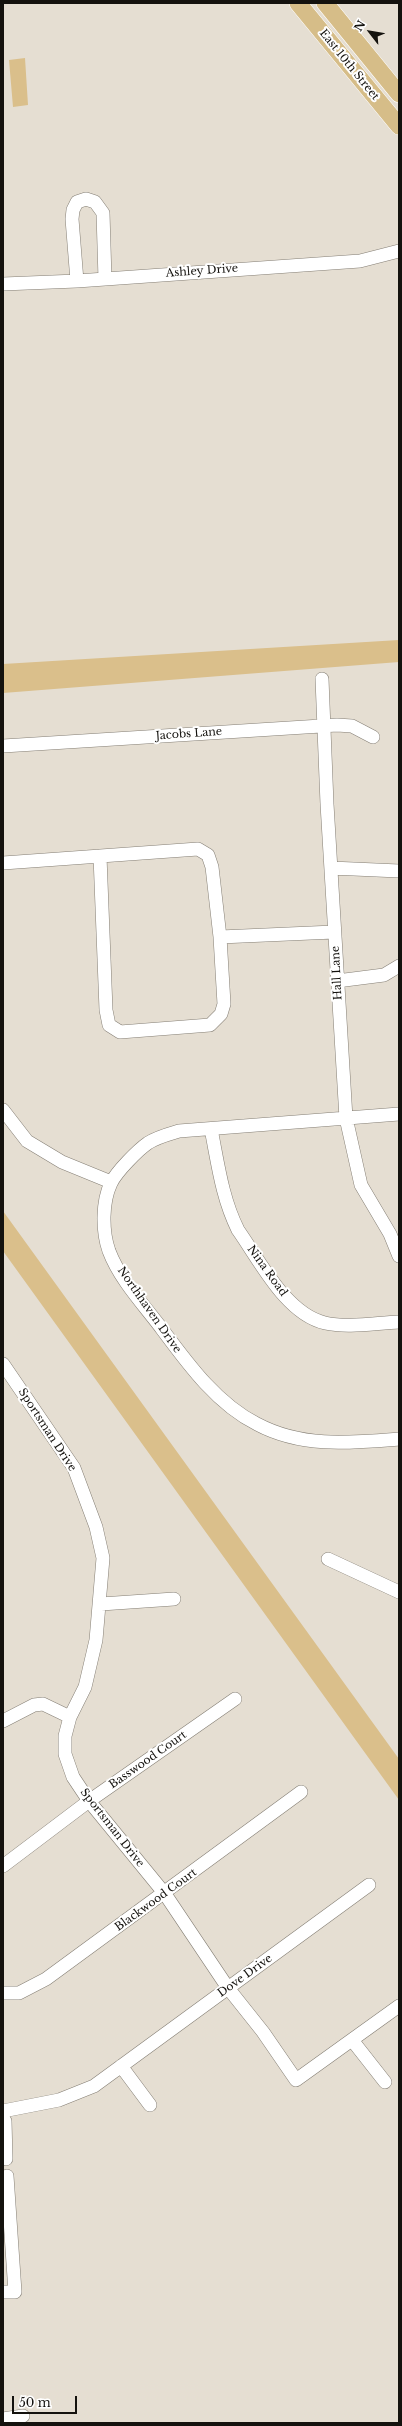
<!DOCTYPE html>
<html>
<head>
<meta charset="utf-8">
<style>
  body { margin:0 }
  #map { position:relative; width:402px; height:2426px; overflow:hidden; background:#e5ded2; font-family:"Libre Baskerville",serif }
  canvas { display:block }
  .frame { position:absolute; inset:0; border:4px solid #14120e; pointer-events:none }
  .north { position:absolute; left:350px; top:12px; width:40px; height:40px; -webkit-text-stroke:3px #fff; paint-order:stroke; rotate:301deg; font-size:11px; font-weight:700; line-height:16px; text-align:center; color:#14120e }
  .north::after { content:''; display:block; margin:auto; width:14px; height:18px; background:#14120e; clip-path:polygon(50% 0,100% 100%,50% 72%,0 100%) }
  .scale { position:absolute; left:12px; top:2396px; width:65px; height:18px; box-sizing:border-box; border:2px solid #14120e; border-top:0; padding-left:5px; font-size:12px; line-height:14px; white-space:nowrap; color:#14120e; -webkit-text-stroke:3px #fff; paint-order:stroke }
</style>
</head>
<body>
<div id="map">
<canvas width="402" height="2426"></canvas>
<div class="frame"></div>
<div class="north">N</div>
<div class="scale">50 m</div>
</div>
<script>
const context = document.querySelector('canvas').getContext('2d');
context.lineJoin = 'round';
function fill(path, color) {
  context.fillStyle = color;
  context.fill(path, 'evenodd');
}
function strokePath(path, color, width, dash) {
  context.strokeStyle = color;
  context.lineWidth = width;
  context.lineCap = dash ? 'butt' : 'round';
  context.setLineDash(dash || []);
  context.stroke(path);
}
function write(font, color, halo, rows, align = 'center') {
  context.font = font + ' "Libre Baskerville",serif';
  context.lineWidth = 4;
  context.setLineDash([]);
  context.textBaseline = 'middle';
  context.strokeStyle = halo;
  context.fillStyle = color;
  for (const [text, x, y, turn = 0] of rows) {
    context.save();
    context.translate(x, y);
    context.rotate((+turn || 0) * Math.PI / 180);
    context.textAlign = isNaN(turn) ? turn : align;
    if (halo) context.strokeText(text, 0, 0);
    context.fillText(text, 0, 0);
    context.restore();
  }
}
fill(new Path2D(`
  M25,58L28,105L13,107L9,60Z
  M399,640V662L3,693V664Z
  M3,1211L399,1759V1800L3,1251Z`), '#dabf8b');
const minor = new Path2D(`
  M77,281L72,219L73,210L77,202L86,199L95,202L103,213L105,279
  M3,284L77,281L360,261L399,251
  M322,679L327,804L346,1118L361,1185L390,1234L399,1256
  M3,746L337,725L352,726L373,737
  M100,856L106,1010L109,1025L120,1032L210,1025L221,1014L224,1004L220,937
  M3,863L198,849L208,855L212,867L220,937L334,932
  M331,868L399,871
  M337,981L384,975L399,966
  M3,1110L27,1141L62,1162L111,1182
  M399,1114L179,1131C169,1134 157,1137 148,1143C138,1150 117,1171 111,1183C102,1202 102,1231 109,1251C120,1280 144,1305 162,1329C188,1364 217,1404 257,1424C302,1448 350,1443 399,1439
  M211,1129C218,1164 222,1198 238,1230C260,1261 286,1314 325,1323C348,1328 375,1323 399,1322
  M3,1364L74,1468L96,1527L103,1558L96,1640L85,1687L70,1717L65,1736V1754L73,1777L89,1801L165,1894L228,1988L263,2032L296,2080L399,2006
  M328,1559L399,1592
  M101,1604L174,1599
  M3,1721L34,1705L43,1704L70,1717
  M3,1866L89,1801L235,1699
  M3,1993H19L46,1979L301,1792
  M352,2040L385,2082
  M121,2066L150,2105
  M3,2111L59,2100L94,2086L369,1885
  M3,2118L5,2121L6,2159
  M3,2292H15L7,2176
  M3,2419L23,2416`);
const major = new Path2D(`
  M298,3L399,126
  M325,3L399,94`);
strokePath(minor, '#847e74', 14);
strokePath(major, '#fff', 18);
strokePath(minor, '#fff', 13);
strokePath(major, '#d6bd88', 17);
write('11px', '#14120e', '#fff', [
  ["East 10th Street",349,65,51],
  ["Ashley Drive",202,271,-4],
  ["Jacobs Lane",189,734,-4],
  ["Hall Lane",337,973,-93],
  ["Nina Road",267,1271,54],
  ["Northhaven Drive",149,1310,55],
  ["Sportsman Drive",47,1430,57],
  ["Basswood Court",148,1760,-35],
  ["Sportsman Drive",112,1828,52],
  ["Blackwood Court",156,1900,-36],
  ["Dove Drive",245,1976,-36]
]);
</script>
</body>
</html>
